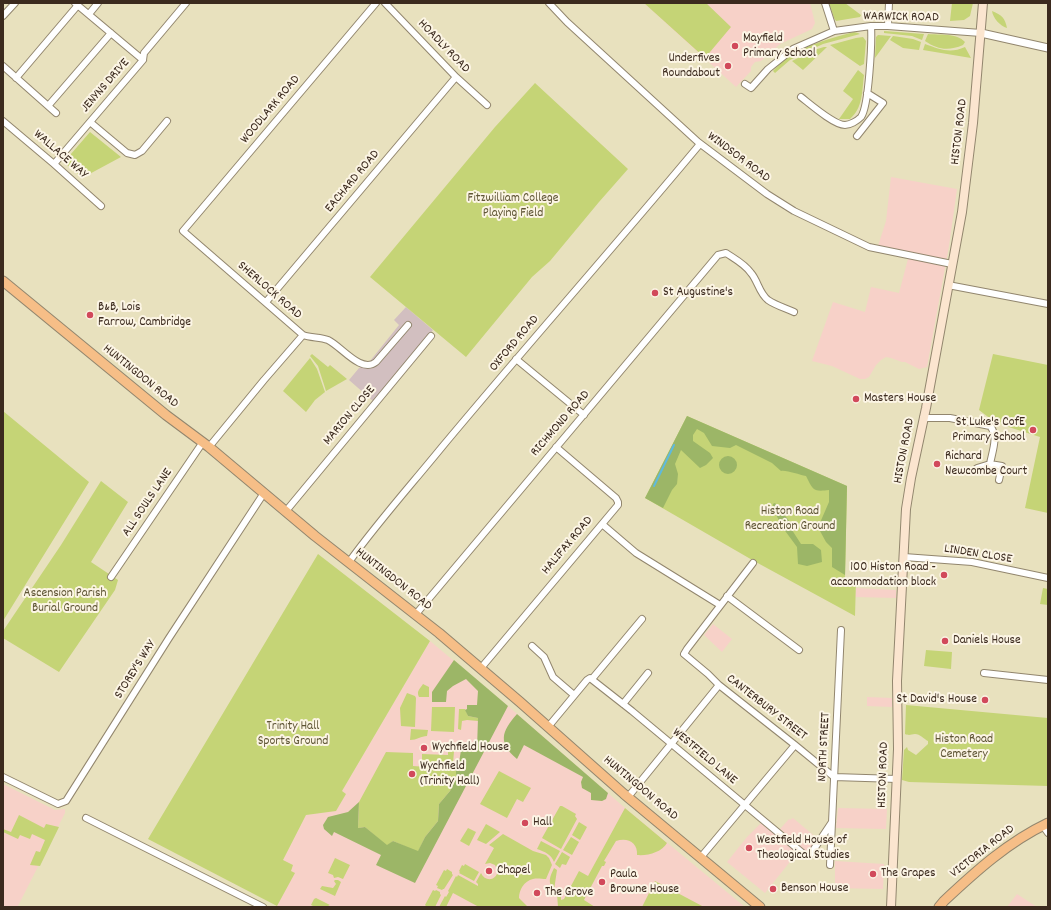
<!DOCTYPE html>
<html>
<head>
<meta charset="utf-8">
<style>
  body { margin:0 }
  #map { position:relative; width:1051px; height:910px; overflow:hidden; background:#e8e1be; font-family:Dekko,sans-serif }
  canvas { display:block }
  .frame { position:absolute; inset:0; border:4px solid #3b2a1e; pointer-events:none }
</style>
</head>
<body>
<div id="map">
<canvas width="1051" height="910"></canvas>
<div class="frame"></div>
</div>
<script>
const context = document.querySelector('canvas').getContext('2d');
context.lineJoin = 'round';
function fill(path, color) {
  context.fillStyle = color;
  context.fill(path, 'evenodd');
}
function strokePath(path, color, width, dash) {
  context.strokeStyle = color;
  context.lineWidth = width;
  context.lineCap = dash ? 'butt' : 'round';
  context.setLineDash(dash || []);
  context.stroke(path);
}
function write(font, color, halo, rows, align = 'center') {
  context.font = font + ' Dekko,sans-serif';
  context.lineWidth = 4;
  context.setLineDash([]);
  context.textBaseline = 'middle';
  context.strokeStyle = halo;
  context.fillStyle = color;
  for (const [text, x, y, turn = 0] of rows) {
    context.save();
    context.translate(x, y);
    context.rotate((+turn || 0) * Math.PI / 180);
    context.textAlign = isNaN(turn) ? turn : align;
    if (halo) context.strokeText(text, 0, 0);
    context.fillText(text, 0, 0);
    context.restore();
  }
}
fill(new Path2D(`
  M644,3H810L815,23L812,29L780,44L761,61L755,62L751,67V71L736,87Z
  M891,177L957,189L949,246L927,367L919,369L905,362H902L891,358L886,357L881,360L876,365L869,377L865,379H860L832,366L812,361L833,302L865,312L871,287L899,293L909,255L877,249L886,221Z
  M856,588L896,590V598L855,597Z
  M713,624L732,639L722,652L704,635Z
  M430,641L508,706L625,808L745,907H280L277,906L294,873L291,871L283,860L306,815L336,810L346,794L342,791Z
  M867,697L892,698V707L867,706Z
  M3,784L55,810L65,809V813L18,906L21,907H3Z
  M838,808L887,809L886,829L836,828Z
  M793,818L818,839L808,851H805L780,829L789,819L790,820Z
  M761,823L797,853L765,893L727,862L747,837Z
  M835,861L884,864L883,889L835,888Z
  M1017,894L1037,907H1007Z`), '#f7d1c8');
fill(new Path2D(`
  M406,307L433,330L373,401L349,380L359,368L370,361L399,325L394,320Z`), '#d2bfc0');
fill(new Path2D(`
  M644,3H706L731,27L705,58Z
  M829,3H845L861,15L860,17L836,21L834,18Z
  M952,3H973L970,16L964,20L950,21Z
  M992,11C1002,15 1005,18 1007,28C1000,26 993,18 992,11Z
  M884,31L924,34L922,40L912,36L884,33Z
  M854,32L858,33L860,34L823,44L806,52L790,60L775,73L773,71C778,66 783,60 789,56C809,44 832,38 854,32Z
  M928,34C939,35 957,33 965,42L963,45C949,51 938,50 925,41Z
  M878,35L891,36L875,58L876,37Z
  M893,36L913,39L921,42L919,50L903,48L890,40Z
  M863,37L866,41L864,64L860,66L830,45L856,38Z
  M925,44C939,49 950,54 965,47L971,58L923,50Z
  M824,47H827L803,70L792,61L814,50Z
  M858,70L864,75C862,91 863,108 850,119H839L853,99L843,91Z
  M535,83L628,169L599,202L550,261L532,277L466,357L370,277L495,127Z
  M90,132L121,157L82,178L64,162Z
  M312,354L328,367L330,365L347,379L326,391L318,366L310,356Z
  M993,354L1048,365V513L1025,508L1040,437L996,423L979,410Z
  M310,358L317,369L325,392L315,400L306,412L283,391Z
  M3,411L89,482L3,621Z
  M687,416L847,486L845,579L856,580L855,616L754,561L645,498Z
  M101,481L128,502L91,562L118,580L115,590L59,672L3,638V631L61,545Z
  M318,554L430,641L342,791L346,794L336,811L306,815L283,860L293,865L291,871L295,873L277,906L148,839Z
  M1043,588L1048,589V605L1040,604Z
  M926,650L952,652L951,669L924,666Z
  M423,684L429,687V697H419C416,691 420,689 423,684Z
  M407,693L415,696L416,698L415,727L401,726L400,708Z
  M906,705L1048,718V786L909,782L902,780L904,750L907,747L908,750L916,755L928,744V741C924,739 920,734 915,734C911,734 910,736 905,734Z
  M432,707H455L454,732L431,731Z
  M459,709H465L468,716L478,718V721L467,720L462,721L461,730L458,729Z
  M411,729L428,730L427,736C421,736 417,740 410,740Z
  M448,751H454L453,764L422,763V754L448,755Z
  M386,752L413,753V766L456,769V779L450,791L439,804L438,821L425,837L418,852L393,841L387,846L365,827L358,828L359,802Z
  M499,771L531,788L523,802L517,799L507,818L480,804Z
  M560,806H562L576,814L575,816L577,819L561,849L542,838Z
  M625,808L667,843C662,852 648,856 637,855C638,843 628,837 616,841L604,861L606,862L604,866H602L584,900L595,907H558L557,894L561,897V900L564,899L579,871L588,876Z
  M19,815L44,828L46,824L59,827L40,866L30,865L36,851L40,852L45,840L32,834L30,839L20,835L18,839L3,832V829L11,832Z
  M579,822L587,827L580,840L572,835Z
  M486,824L500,832L486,844L477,840Z
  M468,828L476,832L469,846L460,841Z
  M503,834L533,851L546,855L549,858L552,865L546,879C542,879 537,878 533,879C524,881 519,890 519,898L528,907H479L453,893L446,907H439L445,896L446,897L449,892L448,891L456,876L457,877L458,875L478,886V884L476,882L481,873C485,882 496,881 498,871L495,865L490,863L485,864L494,848L489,845Z
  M571,837L579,842L572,855L563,850Z
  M541,841L560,851L554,862C551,854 545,852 537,849Z
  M562,852L570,857L566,865L562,864L560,868L555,864Z
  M335,858L350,865L343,879L338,877L334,878L333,875L328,873Z
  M465,864L479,872L474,881L459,873L460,872L459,871L462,865L464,866Z
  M554,868L557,870L554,890C547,882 550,877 554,868Z
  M447,869L452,872V874L453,875L444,889H443L442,890L437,888L438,886L436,885L444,870L446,871Z
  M335,880H338L341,882L335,896L320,889L322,886L333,888L336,884L334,881Z
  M655,881L704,907H642Z
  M433,890L435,891L436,890L440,892V894L441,895L435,907H427L425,905Z
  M316,898L330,905C325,908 316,908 311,905L314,899Z`), '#c5d476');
fill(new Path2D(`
  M687,416L847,486L845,575L832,567V548L826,542L820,531L819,525L829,502V490C813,492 813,490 806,476C799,475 787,470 781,471L772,463L736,445L730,448L712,446L704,433L697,429L693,435V441L710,453L713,458L706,465L700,468L681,450L675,464L678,474L677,484L672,490L663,508L645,498Z
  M719 465a9 9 0 1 1 18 0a9 9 0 1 1-18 0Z
  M775,503L790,522L792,530L801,544H813L821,550L822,562L807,566L798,564L797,547L783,528L773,509V504Z
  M454,660L508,706L415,883L376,865L381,855L334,832L332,836L324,829L323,825L328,817L348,812L359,802L358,828L365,827L387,845L393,841L418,851L425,837L438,821L439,804L450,791L456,779V769L459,763L461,750L477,749L478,718L468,716L465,710L467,709V705H477L478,691L466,679L453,686L447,691L446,702H432V692Z
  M517,714L608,793L606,799L602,801L591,800V793L582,788L581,782L583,777L524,745L517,759C498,743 501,732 517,714Z`), '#9cb667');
strokePath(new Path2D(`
  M654,486L674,445`), '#5fbadd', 2);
const minor = new Path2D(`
  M75,3L143,60
  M385,3L456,77L487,105
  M549,3L567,22L698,142L767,194L794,211L869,247L952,264
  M825,3L834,31
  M89,14L98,3
  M3,16L15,3
  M888,26L889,3
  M3,66L56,113
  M16,78L78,5
  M745,84L751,88L768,69L793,49L834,31L871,26H888L981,33
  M801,97C810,104 834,125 845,125C850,125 857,121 861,117C869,106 872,42 871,26
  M48,106L111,33
  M3,121L54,164L101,206
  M90,122L127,153L135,155L142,151L167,121
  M857,136L883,103L867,93
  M54,164L143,60L144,53L186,3
  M948,285L1048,304
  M266,302L456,77
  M303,335C311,338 320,337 328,340C341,346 361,374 376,362L408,325
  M516,359L584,415
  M923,418H950L990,426C999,436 992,452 990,464L1002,466L999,480
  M209,447L264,380L303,335L183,231L376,3
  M977,468L990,464
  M286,511L431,336
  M602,524L636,553L720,605
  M904,557L972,562L1048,578
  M349,562C378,522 411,485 442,447C527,345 615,246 700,144
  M753,563L687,649L684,654L708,674L719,685L795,745L834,777L897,779
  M111,577L203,442
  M727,596L799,650
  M416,614L718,255L726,253C735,259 745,264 751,273C758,281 759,293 768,300C775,305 785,308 794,312
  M532,646L544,657L553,677L574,695
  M481,668L618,505V502L616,498L556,447
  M984,673L1048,680
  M592,679L642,619
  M623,704L648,673
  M548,727L587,680L590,678L632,711L805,855H810L832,822
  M3,777L58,804L66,801L169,638L264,493
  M628,797L719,685
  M86,818L263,907
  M1043,826L1048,833
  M701,857L795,745
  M830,865L841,630`);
const tertiary = new Path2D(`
  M981,33L1048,48`);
const secondary = new Path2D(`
  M891,907L898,749L897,681L906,509L911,478L926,408L962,212L973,123L983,3`);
const primary = new Path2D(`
  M3,281L166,415L209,447L315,536L439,633L520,702L624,794L760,907
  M939,907L944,901C976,871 1008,842 1048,823`);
strokePath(minor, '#92866e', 8);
strokePath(tertiary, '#92866e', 9);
strokePath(secondary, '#92866e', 10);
strokePath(primary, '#92866e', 11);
strokePath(minor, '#fff', 6);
strokePath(tertiary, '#fff', 7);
strokePath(secondary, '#fbe5cf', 8);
strokePath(primary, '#f6be87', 9);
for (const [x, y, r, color] of [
  [735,46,4,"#d1495b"],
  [728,66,4,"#d1495b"],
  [655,293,4,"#d1495b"],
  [90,315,4,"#d1495b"],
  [856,399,4,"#d1495b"],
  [1033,430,4,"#d1495b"],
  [937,464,4,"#d1495b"],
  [944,575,4,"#d1495b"],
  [945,641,4,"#d1495b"],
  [985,700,4,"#d1495b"],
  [424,748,4,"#d1495b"],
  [412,774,4,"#d1495b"],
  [525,823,4,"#d1495b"],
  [749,848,4,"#d1495b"],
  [489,871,4,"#d1495b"],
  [873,874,4,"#d1495b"],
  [602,882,4,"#d1495b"],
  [773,889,4,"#d1495b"],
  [537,893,4,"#d1495b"]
]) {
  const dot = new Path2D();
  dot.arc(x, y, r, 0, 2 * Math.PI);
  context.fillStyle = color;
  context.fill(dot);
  strokePath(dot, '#fcf5e5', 1.5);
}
write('13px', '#3b2a1e', '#fcf5e5', [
  ["WARWICK ROAD",901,18,1],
  ["HOADLY ROAD",443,47,46],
  ["JENYNS DRIVE",106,86,-49],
  ["WOODLARK ROAD",271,110,-50],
  ["HISTON ROAD",960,132,-83],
  ["WALLACE WAY",60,155,41],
  ["WINDSOR ROAD",738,158,37],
  ["EACHARD ROAD",353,182,-50],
  ["SHERLOCK ROAD",269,291,41],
  ["OXFORD ROAD",515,344,-50],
  ["HUNTINGDON ROAD",140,377,39],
  ["MARION CLOSE",350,416,-50],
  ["RICHMOND ROAD",561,424,-49],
  ["HISTON ROAD",905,451,-79],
  ["ALL SOULS LANE",148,503,-56],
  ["HALIFAX ROAD",568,546,-50],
  ["LINDEN CLOSE",978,555,9],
  ["HUNTINGDON ROAD",393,580,38],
  ["STOREY'S WAY",136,670,-58],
  ["CANTERBURY STREET",766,708,38],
  ["NORTH STREET",825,747,-87],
  ["WESTFIELD LANE",704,757,40],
  ["HISTON ROAD",884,775,-88],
  ["HUNTINGDON ROAD",640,789,40],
  ["VICTORIA ROAD",983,852,-38]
]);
write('13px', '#3b2a1e', '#fcf5e5', [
  ["Mayfield",743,39],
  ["Primary School",743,54],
  ["Underfives",720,59,"right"],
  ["Roundabout",720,74,"right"],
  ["St Augustine's",663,293],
  ["B&B, Lois",98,308],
  ["Farrow, Cambridge",98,323],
  ["Masters House",864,399],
  ["St Luke's CofE",1025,423,"right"],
  ["Primary School",1025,438,"right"],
  ["Richard",945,457],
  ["Newcombe Court",945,472],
  ["100 Histon Road -",936,568,"right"],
  ["accommodation block",936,583,"right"],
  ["Daniels House",953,641],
  ["St David's House",977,700,"right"],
  ["Wychfield House",432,748],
  ["Wychfield",420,767],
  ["(Trinity Hall)",420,782],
  ["Hall",533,823],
  ["Westfield House of",757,841],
  ["Theological Studies",757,856],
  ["Chapel",497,871],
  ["The Grapes",881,874],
  ["Paula",610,875],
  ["Browne House",610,890],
  ["Benson House",781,889],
  ["The Grove",545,893]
], 'left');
write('13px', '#5e5434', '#fcf5e5', [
  ["Fitzwilliam College",513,199],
  ["Playing Field",513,214],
  ["Histon Road",790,512],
  ["Recreation Ground",790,527],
  ["Ascension Parish",65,594],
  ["Burial Ground",65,609],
  ["Trinity Hall",293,727],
  ["Sports Ground",293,742],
  ["Histon Road",964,740],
  ["Cemetery",964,755]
]);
</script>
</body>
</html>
